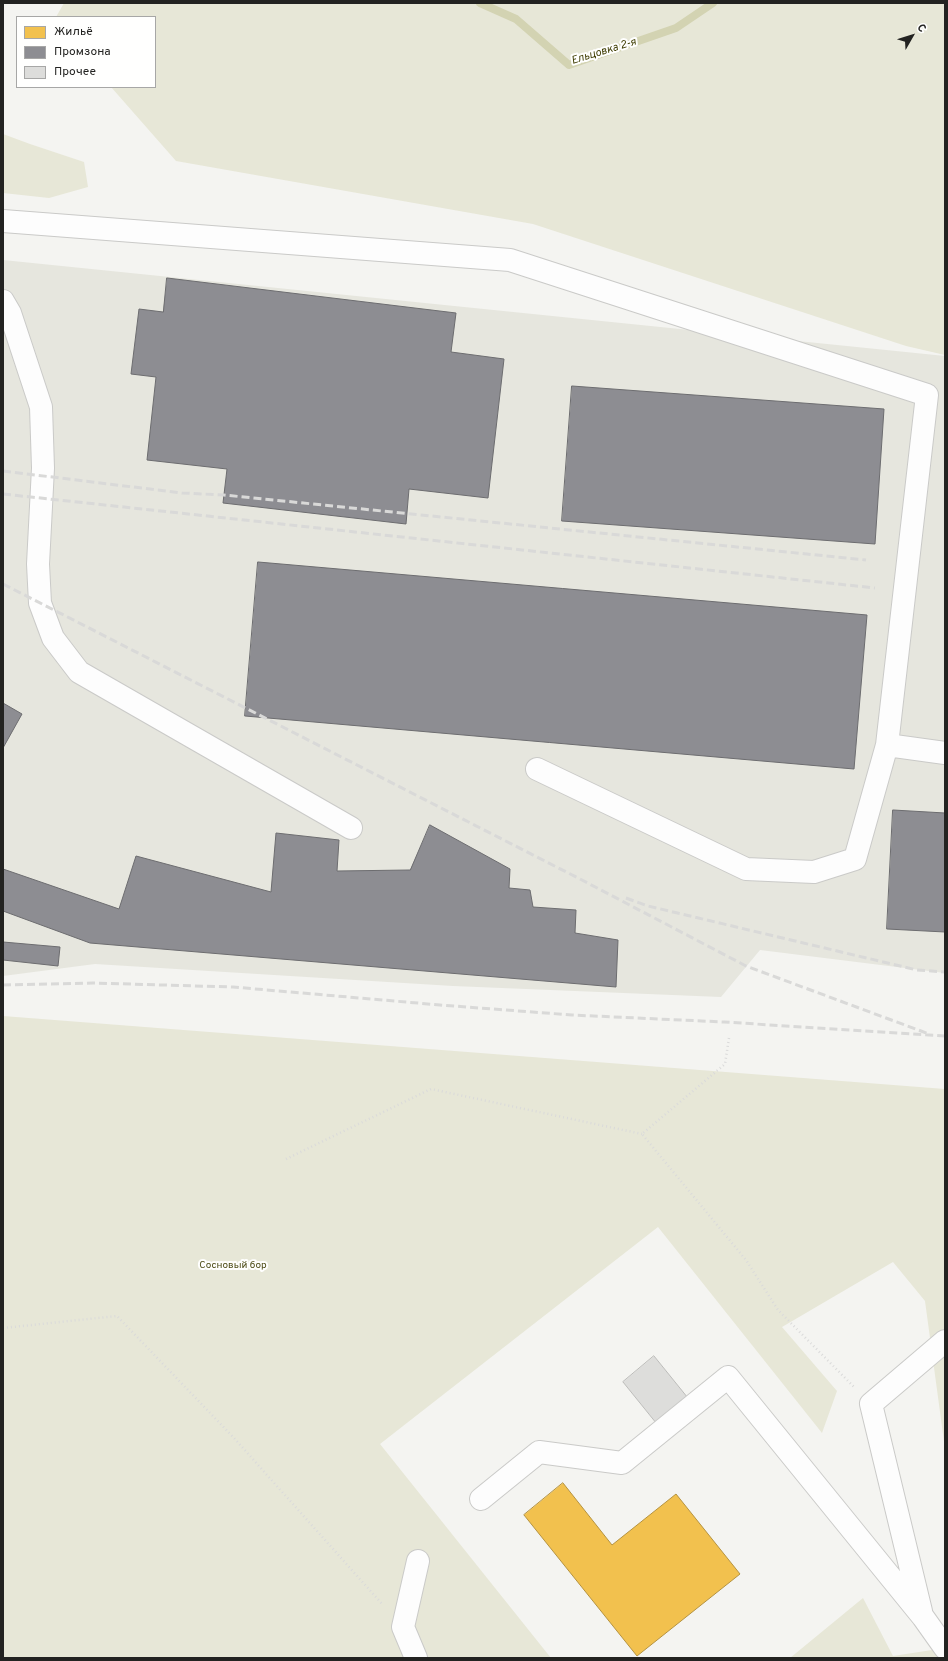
<!DOCTYPE html>
<html>
<head>
<meta charset="utf-8">
<style>
  body { margin:0 }
  #map { position:relative; width:948px; height:1661px; overflow:hidden; background:#f4f4f1; font-family:Overpass,sans-serif }
  canvas { display:block }
  .frame { position:absolute; inset:0; border:4px solid #232321; pointer-events:none }
  .legend { position:absolute; left:16px; top:16px; width:140px; height:72px; box-sizing:border-box; background:#fffffe; border:1px solid #a7a7a6; margin:0; padding:5px 7px; list-style:none; font-size:12px; color:#232321 }
  .legend li { display:flex; align-items:center; gap:8px; height:20px }
  .legend b { width:20px; border:1px solid #a7a7a6 }
  .north { position:absolute; left:892px; top:16px; width:40px; height:40px; -webkit-text-stroke:3px #fffffe; paint-order:stroke; rotate:51deg; font-size:11px; font-weight:700; line-height:16px; text-align:center; color:#232321 }
  .north::after { content:''; display:block; margin:auto; width:14px; height:18px; background:#232321; clip-path:polygon(50% 0,100% 100%,50% 72%,0 100%) }
</style>
</head>
<body>
<div id="map">
<canvas width="948" height="1661"></canvas>
<div class="frame"></div>
<ul class="legend">
<li><b style="height:11px;background:#f2c14e"></b>Жильё</li>
<li><b style="height:11px;background:#8d8d92"></b>Промзона</li>
<li><b style="height:11px;background:#dddddb"></b>Прочее</li>
</ul>
<div class="north">С</div>
</div>
<script>
const context = document.querySelector('canvas').getContext('2d');
context.lineJoin = 'round';
function fill(path, color) {
  context.fillStyle = color;
  context.fill(path, 'evenodd');
}
function strokePath(path, color, width, dash) {
  context.strokeStyle = color;
  context.lineWidth = width;
  context.lineCap = dash ? 'butt' : 'round';
  context.setLineDash(dash || []);
  context.stroke(path);
}
function write(font, color, halo, rows, align = 'center') {
  context.font = font + ' Overpass,sans-serif';
  context.lineWidth = 4;
  context.setLineDash([]);
  context.textBaseline = 'middle';
  context.strokeStyle = halo;
  context.fillStyle = color;
  for (const [text, x, y, turn = 0] of rows) {
    context.save();
    context.translate(x, y);
    context.rotate((+turn || 0) * Math.PI / 180);
    context.textAlign = isNaN(turn) ? turn : align;
    if (halo) context.strokeText(text, 0, 0);
    context.fillText(text, 0, 0);
    context.restore();
  }
}
fill(new Path2D(`
  M3,260L945,356V973L760,950L721,997L453,986L95,964L3,976Z`), '#e6e6de');
fill(new Path2D(`
  M64,3H945V355L906,346L533,224L176,161L111,87H155V17H56Z
  M3,134L30,144L84,162L88,187L49,198L3,193Z
  M3,1016L945,1089V1449L925,1301L893,1262L782,1327L837,1391L822,1433L658,1227L380,1444L551,1658H3Z
  M863,1598L893,1656L945,1648V1658H790Z`), '#e7e7d7');
const homes = new Path2D(`
  M563,1483L612,1545L676,1494L740,1574L637,1656L524,1515Z`);
fill(homes, '#f2c14e');
strokePath(homes, '#b49240', 1);
const industry = new Path2D(`
  M167,278L456,313L451,352L504,359L488,498L409,489L406,524L223,503L227,469L147,460L156,377L131,374L139,309L163,312Z
  M572,386L884,409L875,544L562,521Z
  M258,562L867,615L854,769L245,716Z
  M3,703L22,714L3,748Z
  M893,810L945,813V932L887,929Z
  M430,825L510,869L509,888L530,890L533,907L576,910L575,933L618,940L616,987L90,943L3,911V869L119,909L136,856L271,892L276,833L339,840L337,871L410,870Z
  M3,942L60,947L58,966L3,960Z`);
fill(industry, '#8d8d92');
strokePath(industry, '#6d6d70', 1);
strokePath(new Path2D(`
  M480,3L516,19L569,65L676,28L713,3`), '#d3d3b2', 8);
const building = new Path2D(`
  M654,1356L692,1403L661,1429L623,1382Z`);
fill(building, '#dddddb');
strokePath(building, '#bcbcba', 1);
const minor = new Path2D(`
  M3,221L510,260L927,395L887,745L855,859L814,872L746,869L537,769
  M3,301L10,313L41,407L43,468L38,564L40,603L53,638L79,672L351,828
  M887,745L945,753
  M481,1499L539,1452L622,1463L728,1377L923,1617L945,1648
  M921,1611L871,1404L945,1341
  M416,1658L403,1627L418,1561`);
strokePath(minor, '#cacac8', 24);
strokePath(new Path2D(`
  M729,1038L725,1064L642,1134L746,1260L778,1310L855,1388
  M286,1159L431,1089L642,1134
  M3,1328L117,1316L234,1438L383,1605`), '#dadada', 2.5, [1, 3]);
strokePath(minor, '#fdfdfd', 22);
strokePath(new Path2D(`
  M3,471L182,493L224,495L866,560
  M3,494L875,588
  M3,584L580,879L746,966L929,1034
  M626,898L648,906L917,970L945,972
  M3,985L93,983L233,987L440,1005L572,1015L724,1022L945,1036`), '#d9d9d8', 3, [8, 4]);
write('10px', '#4d4c16', '#fffffe', [
  ["Сосновый бор",233,1266]
]);
write('italic 11px', '#3f3d02', '#fffffe', [
  ["Ельцовка 2-я",604,52,-17]
]);
</script>
</body>
</html>
